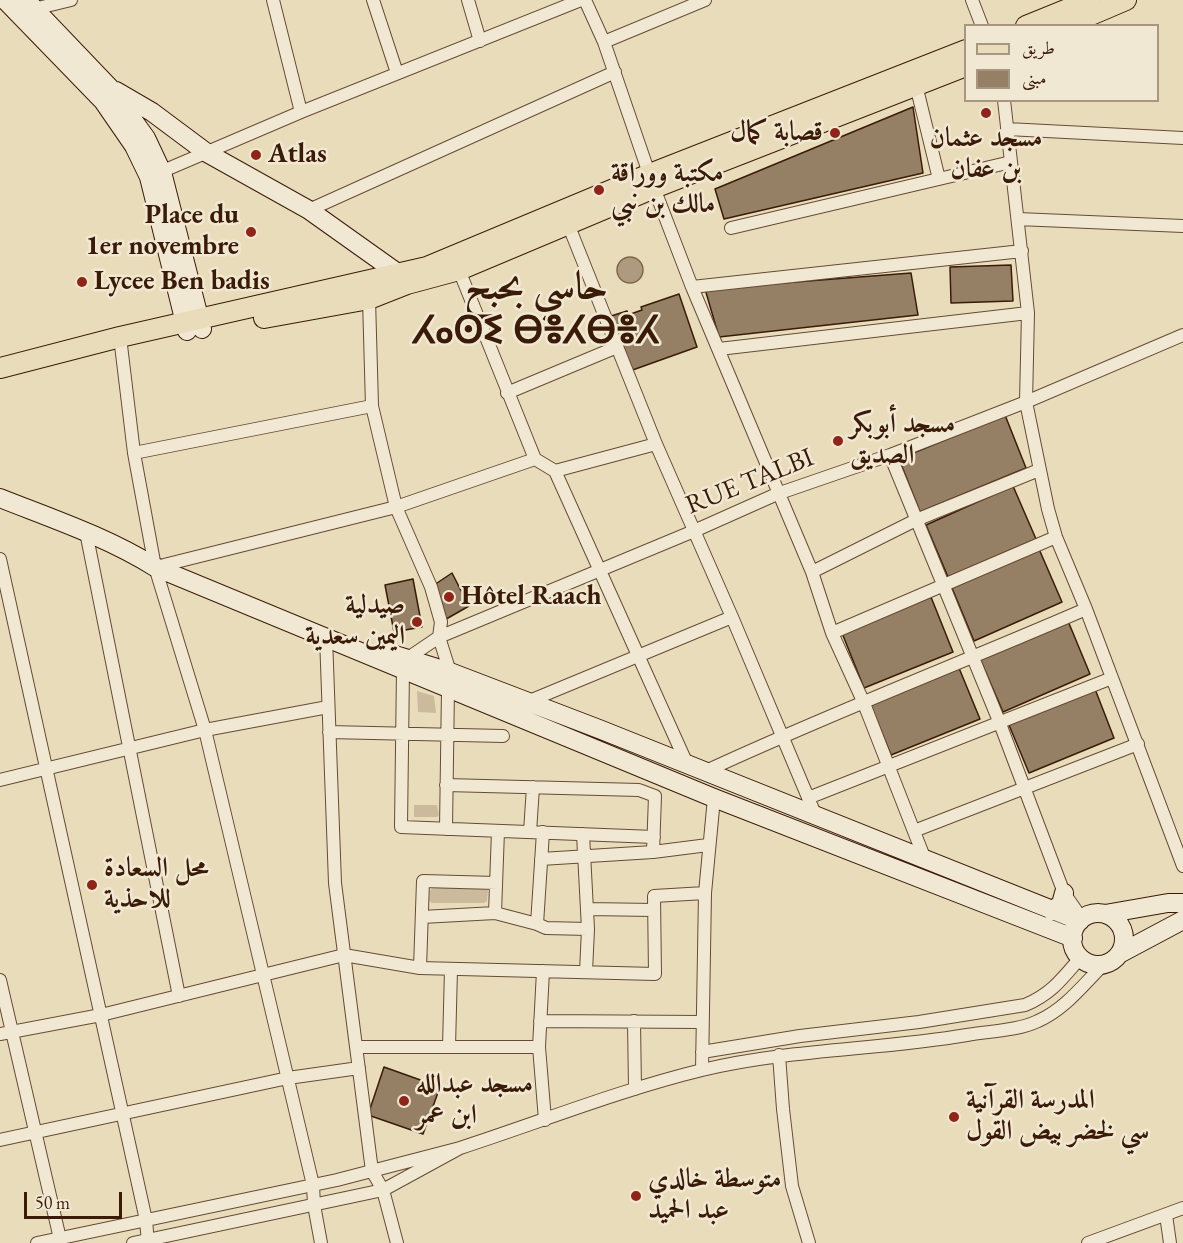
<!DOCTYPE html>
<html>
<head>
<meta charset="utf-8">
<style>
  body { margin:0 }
  #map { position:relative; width:1183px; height:1243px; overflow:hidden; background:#e9dcbb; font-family:"EB Garamond",Amiri,serif }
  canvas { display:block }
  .legend { position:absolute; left:964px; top:24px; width:195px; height:78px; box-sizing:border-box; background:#f1e8d3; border:2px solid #a89681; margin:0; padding:8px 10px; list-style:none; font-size:18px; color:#3a1b07 }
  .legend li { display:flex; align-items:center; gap:12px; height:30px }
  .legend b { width:30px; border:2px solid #a89681 }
  .scale { position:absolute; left:24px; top:1192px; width:98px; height:27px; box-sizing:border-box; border:3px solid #3a1b07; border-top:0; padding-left:8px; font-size:18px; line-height:21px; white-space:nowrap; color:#3a1b07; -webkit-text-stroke:4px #f1e8d3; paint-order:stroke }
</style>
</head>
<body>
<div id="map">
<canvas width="1183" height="1243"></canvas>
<ul class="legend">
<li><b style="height:8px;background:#e9dcbb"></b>طريق</li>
<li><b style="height:16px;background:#957f65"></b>مبنى</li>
</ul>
<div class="scale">50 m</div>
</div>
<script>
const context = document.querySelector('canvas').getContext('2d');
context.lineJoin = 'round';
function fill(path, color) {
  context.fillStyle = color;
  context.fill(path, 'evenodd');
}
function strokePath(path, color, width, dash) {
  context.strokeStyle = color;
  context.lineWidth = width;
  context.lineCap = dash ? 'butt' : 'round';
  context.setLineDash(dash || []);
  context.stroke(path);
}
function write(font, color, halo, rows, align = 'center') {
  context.font = font + ' "EB Garamond",Amiri,"Noto Sans Tifinagh",serif';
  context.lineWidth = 5;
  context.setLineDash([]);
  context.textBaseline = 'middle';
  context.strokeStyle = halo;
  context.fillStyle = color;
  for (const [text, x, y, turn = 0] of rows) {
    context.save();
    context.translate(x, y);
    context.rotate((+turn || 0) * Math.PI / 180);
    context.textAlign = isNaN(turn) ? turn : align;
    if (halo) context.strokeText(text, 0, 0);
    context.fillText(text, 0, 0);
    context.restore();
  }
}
fill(new Path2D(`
  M417,691L434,696L436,713L418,712Z
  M414,805H437L439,815L437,817H414Z
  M433,888H484L488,890L487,901L484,903H432L429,901L430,890Z`), '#cbbb9c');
const water = new Path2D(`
  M617 270a13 13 0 1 1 26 0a13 13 0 1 1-26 0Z`);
fill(water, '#ae9a7e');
strokePath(water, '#80674e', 1.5);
const building = new Path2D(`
  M913,107L923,173L724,219L715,189Z
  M1011,265L1013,301L951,303L950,267Z
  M911,273L918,315L719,337L705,289Z
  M679,294L697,347L627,372L608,317L627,311L628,315L642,310L641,307Z
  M1005,415L1026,468L920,512L899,459Z
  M1013,486L1036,539L948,577L926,525Z
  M1039,549L1062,602L974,641L952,588Z
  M452,573L469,606L441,622L431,587Z
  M413,579L422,627L394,632L385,585Z
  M931,597L953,652L864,688L842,633Z
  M1068,621L1090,674L1003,712L980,659Z
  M959,668L980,719L891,755L870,704Z
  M1095,689L1114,738L1029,773L1009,725Z
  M384,1067L440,1087L423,1134L368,1115Z`);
fill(building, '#957f65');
strokePath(building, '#3a1b07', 1.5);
const street = new Path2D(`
  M273,0L301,112
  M373,0L397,73
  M468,0L480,41
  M585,0L604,42L654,188L692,287L812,572L832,633L863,701L924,857
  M972,0L982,26
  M34,9L71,0
  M604,42L705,0
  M916,85L939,179
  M1004,100L1028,313L1026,402L1048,509L1056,537L1086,609L1183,866
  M1007,129L1183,138
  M156,174L301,112L581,0
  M309,210L615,72
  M1018,219L1183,226
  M568,224L656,444L732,617L815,814
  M731,228L1011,162
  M459,270L535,459L555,471L656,444
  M692,287L1022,251
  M369,299L372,406L396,507L431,587L441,622L439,637L450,672L448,688L446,829
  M120,337L134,453L155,567L205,730L313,1185L314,1205L321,1243
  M719,349L1028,313
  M507,393L617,347
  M134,453L372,406
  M890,455L999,721L1064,893L1082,919
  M555,471L687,764
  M86,532L179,996
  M0,559L146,1220L148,1243
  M156,567L396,507L535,459
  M812,572L916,520L1039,470
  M832,633L1056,537
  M326,637L335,883L372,1171L383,1190L397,1243
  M527,702L732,617
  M329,732L503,736
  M706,771C831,713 959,664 1086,609
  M0,780L205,730L328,707
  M446,785L639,790L655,796L653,852
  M808,798L1112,678
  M914,831L1138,744
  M530,832L533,787
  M543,832L537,924L546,928L588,929
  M583,834L588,929L586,972
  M654,837L401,827L403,669L408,658L439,637L694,531L777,494L890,455L1026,402L1183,335
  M541,859L653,852L708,845
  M587,909L654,910
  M495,913L498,831
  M422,917L495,913L537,924
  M420,968L423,881L496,883
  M543,971L539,1047L545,1120
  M0,980L61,1243
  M540,1021L702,1022
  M634,1021L635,1089
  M0,1034L101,1015L344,955L420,968L655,974L654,896L705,893
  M356,1047H539
  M449,1047L451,969
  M702,1052L800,1036L919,1022L1025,1005C1051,994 1062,979 1080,958
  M779,1055L783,1109L792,1186L809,1243
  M702,1070L705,893L714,798
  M0,1140L288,1078L359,1068
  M460,1148C540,1122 620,1090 702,1070C789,1049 879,1050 967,1035C990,1031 1017,1031 1038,1021C1065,1009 1083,985 1103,965
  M1166,1215L1170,1243
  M37,1243L337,1180L460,1148L383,1190L133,1243
  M1088,1243L1183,1208`);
const secondary = new Path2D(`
  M5,0L103,101L134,146L149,177L187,331
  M26,0L110,88L146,138L162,172L202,329
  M116,91L152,112L207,153L309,210L399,274
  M0,498C53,519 107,537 155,567L714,798L1073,938
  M389,653L450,672L599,729L1080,921
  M1052,911L1061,904L1064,893
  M1072 939a26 26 0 1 1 52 0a26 26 0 1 1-52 0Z
  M1105,914L1168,903H1183
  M1121,953L1183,920`);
const primary = new Path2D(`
  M1026,26L1090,0
  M1065,26L1126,0
  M264,318L369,299L407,284L459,270L654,188L966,66
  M0,368L120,337L427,267L650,174L966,50`);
strokePath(street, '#664b34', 14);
strokePath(secondary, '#3a1b07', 20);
strokePath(primary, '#3a1b07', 22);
strokePath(street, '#f1e8d3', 12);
strokePath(secondary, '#f1e8d3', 18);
strokePath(primary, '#e9dcbb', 20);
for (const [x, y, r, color] of [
  [986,113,6,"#8f2418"],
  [835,133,6,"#8f2418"],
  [256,155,6,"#8f2418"],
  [599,190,6,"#8f2418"],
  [251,232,6,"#8f2418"],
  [82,282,6,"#8f2418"],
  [838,441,6,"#8f2418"],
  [449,597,6,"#8f2418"],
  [417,622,6,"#8f2418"],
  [92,885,6,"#8f2418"],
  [404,1101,6,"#8f2418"],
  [954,1117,6,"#8f2418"],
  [636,1196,6,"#8f2418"]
]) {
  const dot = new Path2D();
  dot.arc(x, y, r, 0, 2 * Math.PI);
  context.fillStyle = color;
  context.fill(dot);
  strokePath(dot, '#f1e8d3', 2);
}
write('bold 27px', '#3a1b07', '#f1e8d3', [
  ["قصابة كمال",823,133,"right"],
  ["مسجد عثمان",986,139,"center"],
  ["بن عفان",986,170,"center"],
  ["Atlas",268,155],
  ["مكتبة ووراقة",611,174],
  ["مالك بن نبي",611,205],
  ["Place du",239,216,"right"],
  ["1er novembre",239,247,"right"],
  ["Lycee Ben badis",94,282],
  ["مسجد أبوبكر",850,425],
  ["الصديق",850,456],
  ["Hôtel Raach",461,597],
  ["صيدلية",405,606,"right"],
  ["اليمين سعدية",405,637,"right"],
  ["محل السعادة",104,869],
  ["للاحذية",104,900],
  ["مسجد عبدالله",416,1085],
  ["ابن عمر",416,1116],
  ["المدرسة القرآنية",966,1101],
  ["سي لخضر بيض القول",966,1132],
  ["متوسطة خالدي",648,1180],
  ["عبد الحميد",648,1211]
], 'left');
write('27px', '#3a1b07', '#f1e8d3', [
  ["RUE TALBI",750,482,-22]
]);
write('bold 39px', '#3a1b07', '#f1e8d3', [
  ["حاسي بحبح",536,287],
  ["ⵃⴰⵙⵉ ⴱⴻⵃⴱⴻⵃ",536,332]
]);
</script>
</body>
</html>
